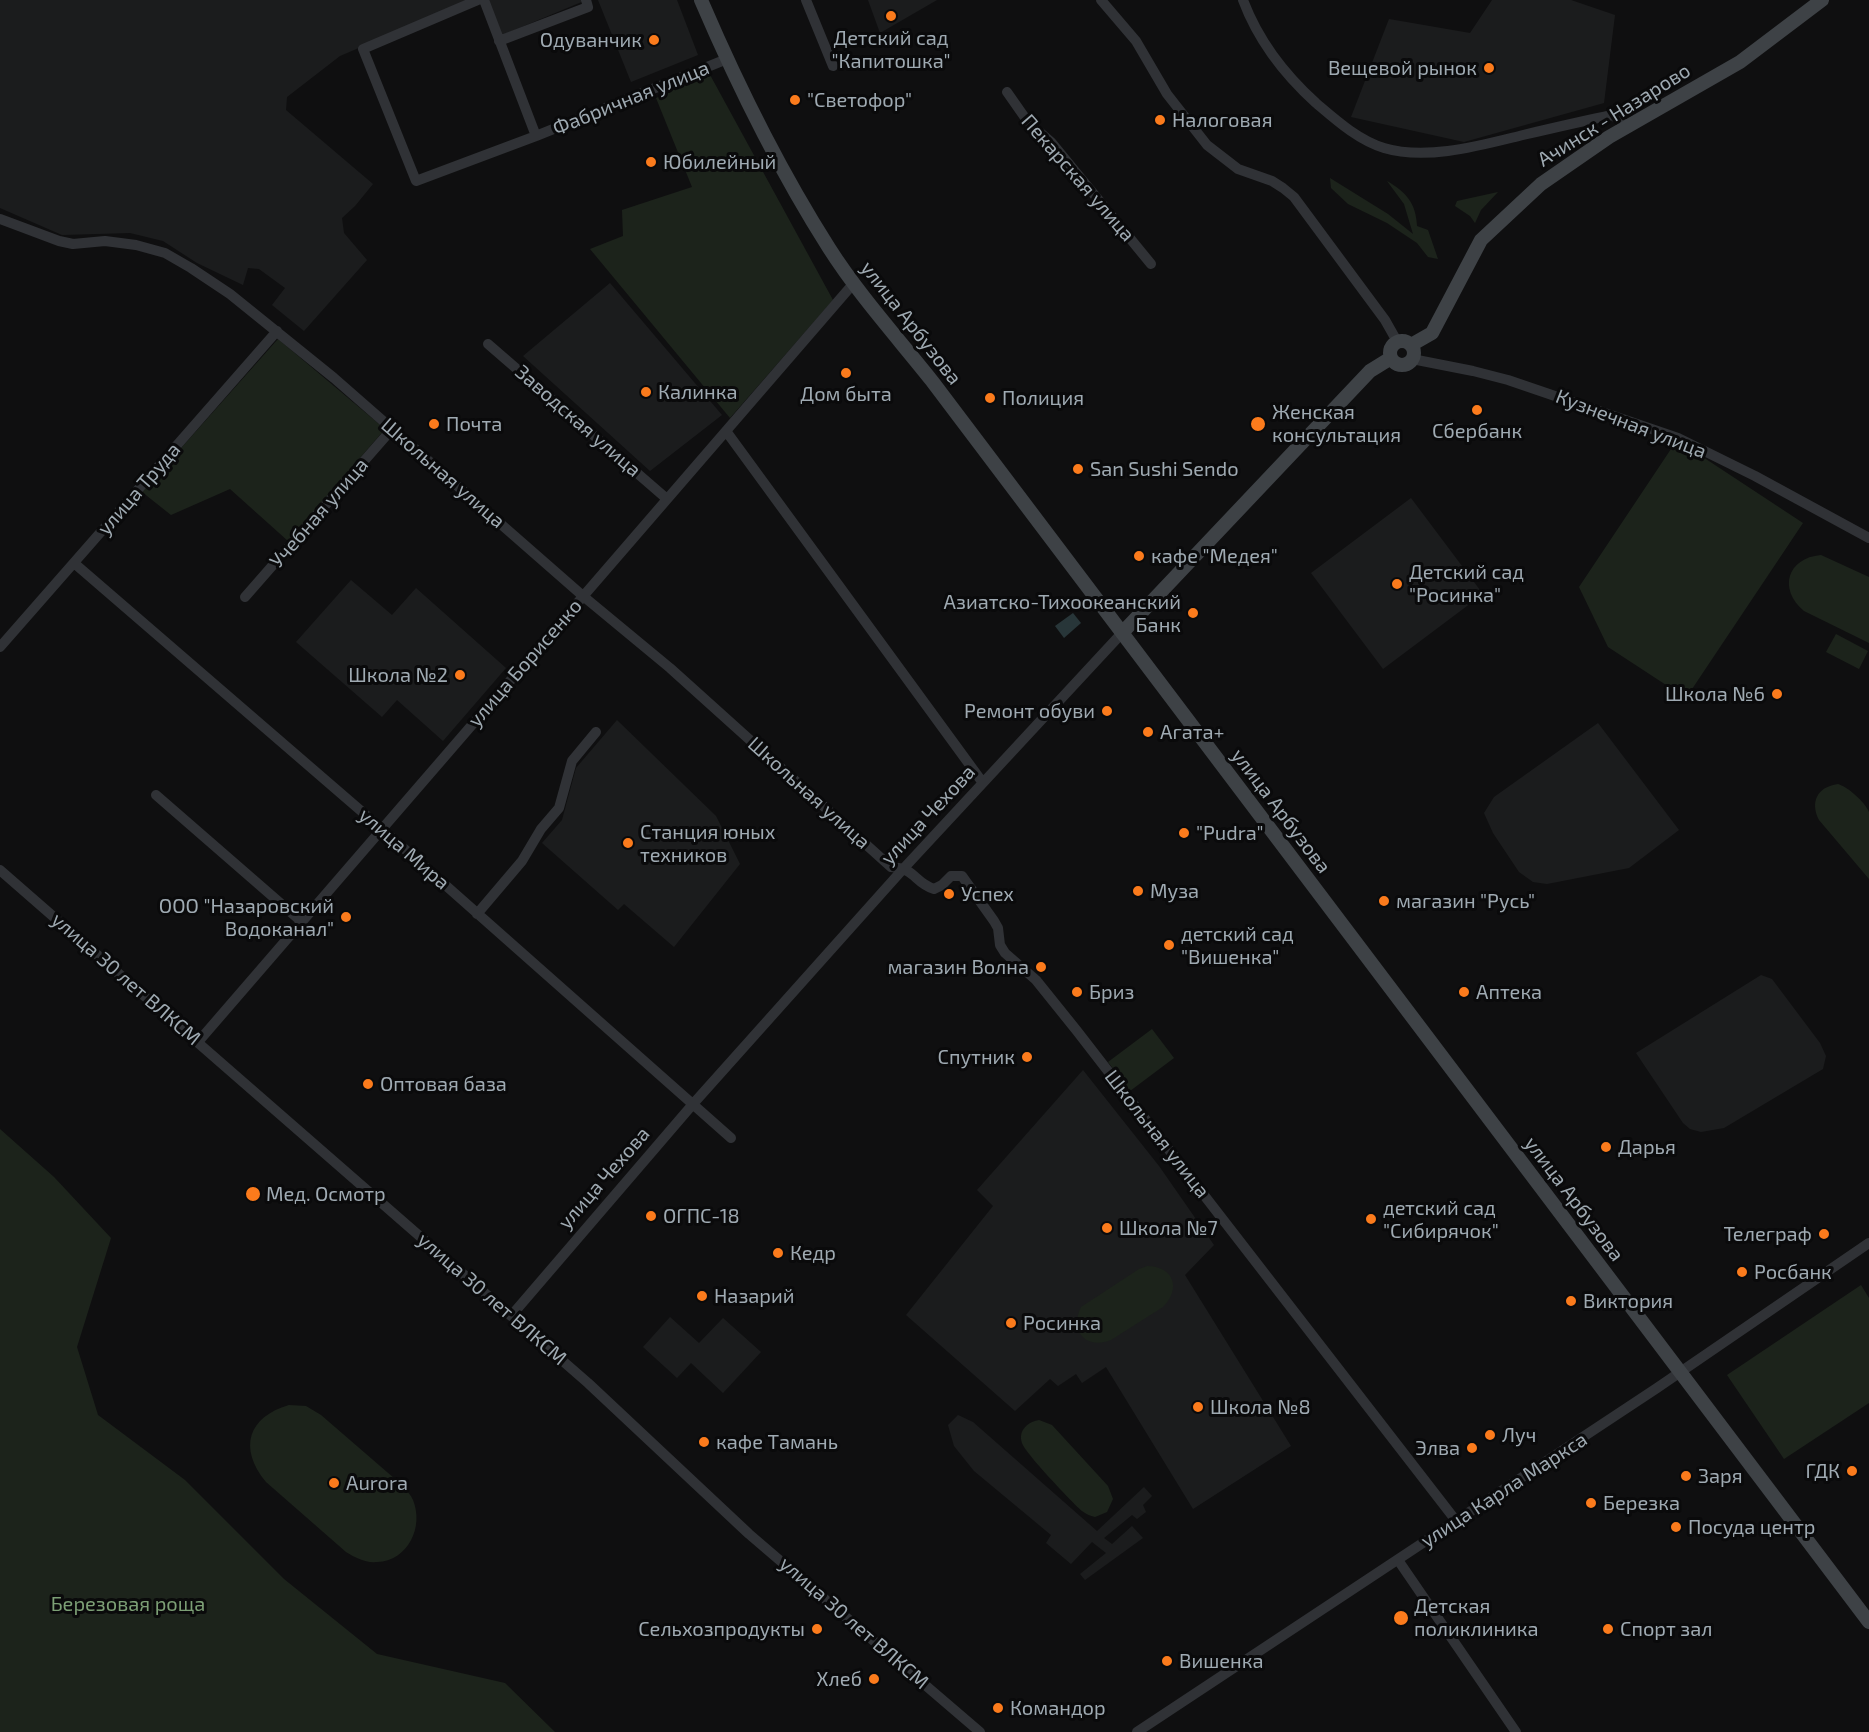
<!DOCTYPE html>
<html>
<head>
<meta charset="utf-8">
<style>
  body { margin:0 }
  canvas { display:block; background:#0f0f10 }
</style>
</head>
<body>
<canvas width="1869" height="1732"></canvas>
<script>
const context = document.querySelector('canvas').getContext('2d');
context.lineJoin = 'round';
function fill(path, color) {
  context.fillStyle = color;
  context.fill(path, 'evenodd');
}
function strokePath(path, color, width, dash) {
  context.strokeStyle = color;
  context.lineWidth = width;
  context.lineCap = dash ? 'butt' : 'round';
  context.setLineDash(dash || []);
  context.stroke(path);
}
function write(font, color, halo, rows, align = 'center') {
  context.font = font + ' "Exo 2",sans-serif';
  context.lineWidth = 6;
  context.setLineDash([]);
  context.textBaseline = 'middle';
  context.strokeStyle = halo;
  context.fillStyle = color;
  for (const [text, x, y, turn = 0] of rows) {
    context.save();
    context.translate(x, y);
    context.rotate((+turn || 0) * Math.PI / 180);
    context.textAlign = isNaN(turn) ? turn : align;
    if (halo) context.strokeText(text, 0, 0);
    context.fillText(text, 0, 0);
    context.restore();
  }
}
fill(new Path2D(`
  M0,0H471L340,56L287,97L286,110L373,184L355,206L342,218L344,233L367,260L304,331L272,305L285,288L259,269L248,268L243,285L197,263L163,241L130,233L62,235L0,208Z
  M487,0H583L584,1L500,36Z
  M598,0H677L698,55L631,82Z
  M868,0H937L880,33Z
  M1492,0H1571L1615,15L1604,103L1464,142L1351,117L1389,19L1470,33Z
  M610,283L722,415L650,471L523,356Z
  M1411,498L1483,594L1383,669L1311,573Z
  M351,580L392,615L416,588L506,668L443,741L397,700L382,717L296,642Z
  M617,720L716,816L740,864L674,947L624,904L618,910L542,843L562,820L576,768Z
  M1598,723L1679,830L1629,868L1547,884L1533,882L1519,872L1493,833L1484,813L1494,797Z
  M1761,975L1772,979L1820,1043L1826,1056L1823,1069L1724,1128L1701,1132L1690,1129L1683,1123L1636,1053Z
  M1083,1070L1159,1166L1214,1245L1185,1275L1291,1446L1193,1509L1106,1367L1082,1383L1076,1374L1058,1386L1050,1379L1015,1411L906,1315L993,1206L977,1190Z
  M670,1317L699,1343L723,1318L761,1352L723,1393L691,1363L677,1378L643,1347Z
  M958,1415L973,1422L1097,1531L1144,1487L1152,1496L1143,1505L1146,1512L1137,1519L1132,1515L1104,1538L1112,1544L1132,1526L1143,1538L1085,1580L1080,1574L1106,1553L1092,1542L1071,1564L1046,1543L1051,1535L974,1471L954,1446L948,1425Z`), '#1b1c1d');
fill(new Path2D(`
  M709,73L833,300L730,418L590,249L623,236L622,210L692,187L656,98Z
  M1330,178L1388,214L1413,234L1404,204L1387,181C1406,192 1416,203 1417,226L1428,230L1438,259L1428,257L1417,243L1387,223L1348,204L1331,188Z
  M1498,192L1481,210L1475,223L1470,216L1455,206L1457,201Z
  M278,339L385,429L288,541L230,489L171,515L142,492Z
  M1677,440L1803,523L1686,698L1608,647L1579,587Z
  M1821,555L1869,577V643L1804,611C1778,589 1787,558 1821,555Z
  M1836,634L1868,651L1859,669L1826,652Z
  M1838,784C1848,787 1865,802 1869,812C1869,820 1869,867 1869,879L1819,820C1810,802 1817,787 1838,784Z
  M1152,1029L1174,1058L1130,1091L1108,1062Z
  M0,1129L54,1177L111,1238L77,1347L98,1415L185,1480L284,1579L377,1654L505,1683L555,1732H0Z
  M1147,1266C1173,1266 1182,1288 1163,1307L1111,1340C1086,1350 1069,1331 1081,1307L1139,1269Z
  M1861,1285L1869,1298V1403L1784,1459L1727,1375Z
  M289,1405L306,1406L321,1415L402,1485C406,1490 411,1495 413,1500C424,1527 408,1561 377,1562C365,1563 356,1558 346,1552L266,1482C238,1448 248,1417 289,1405Z
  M1039,1420L1052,1425L1108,1486L1113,1499L1107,1512L1095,1517C1090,1516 1086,1514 1082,1511C1072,1502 1025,1453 1022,1443C1018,1430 1028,1422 1039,1420Z`), '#1c231b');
fill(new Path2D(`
  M1073,613L1081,623L1064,638L1055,626Z`), '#283639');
strokePath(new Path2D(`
  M478,0L363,49L416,181L536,136L727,59
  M484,0L536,136
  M806,0L833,66
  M1101,0L1136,41L1167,94L1207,145L1238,169L1272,181L1283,188L1294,197L1385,320L1398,343
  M1243,0C1258,40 1285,75 1316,103C1336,120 1358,140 1384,148C1427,161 1482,145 1523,135C1553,128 1583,121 1612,115L1628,126
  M499,41L588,7L586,0
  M1007,92L1028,122L1051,142L1151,264
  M0,219L59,241L73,244L105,241L136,245L165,253L191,268L230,294L334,378L583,596L670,668L891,867C917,869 913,882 934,889L942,885L951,876H962L994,921L998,928L1000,945L1005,953L1036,980L1077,1031L1457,1522
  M488,344L667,499
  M1412,359L1473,371L1508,380L1678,438L1755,476L1869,538
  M726,431L983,783
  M74,563L382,829L731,1138
  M245,597L392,429
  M0,647L277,331
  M156,795L302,922
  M0,870L588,1383L749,1534L980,1732
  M477,914L522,861L541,829L559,808L572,761L596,732
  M198,1042L853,284
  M511,1316L693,1104L904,868L1122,633
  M1398,1560L1516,1732
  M1137,1732L1657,1388L1869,1243`), '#303236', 10);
strokePath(new Path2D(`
  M701,0C737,84 780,171 829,248C859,295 897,337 932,381L1869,1622
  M1390 353a12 12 0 1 1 24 0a12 12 0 1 1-24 0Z
  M1411,345L1432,333L1481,240L1541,184L1609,137L1740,62L1822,0
  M1122,633L1370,371L1391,358`), '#3e4246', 14);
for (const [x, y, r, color] of [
  [891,16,6,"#fb7b1c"],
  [654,40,6,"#fb7b1c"],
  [1489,68,6,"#fb7b1c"],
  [795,100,6,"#fb7b1c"],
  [1160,120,6,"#fb7b1c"],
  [651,162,6,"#fb7b1c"],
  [846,373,6,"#fb7b1c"],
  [646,392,6,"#fb7b1c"],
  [990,398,6,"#fb7b1c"],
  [1477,410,6,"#fb7b1c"],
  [434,424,6,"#fb7b1c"],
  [1258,424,8,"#fb7b1c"],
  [1078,469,6,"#fb7b1c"],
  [1139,556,6,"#fb7b1c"],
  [1397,584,6,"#fb7b1c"],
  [1193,613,6,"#fb7b1c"],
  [460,675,6,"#fb7b1c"],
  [1777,694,6,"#fb7b1c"],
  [1107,711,6,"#fb7b1c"],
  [1148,732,6,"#fb7b1c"],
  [1184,833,6,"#fb7b1c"],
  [628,843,6,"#fb7b1c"],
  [1138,891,6,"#fb7b1c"],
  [949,894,6,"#fb7b1c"],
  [1384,901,6,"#fb7b1c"],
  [346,917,6,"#fb7b1c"],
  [1169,945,6,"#fb7b1c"],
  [1041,967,6,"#fb7b1c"],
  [1077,992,6,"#fb7b1c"],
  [1464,992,6,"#fb7b1c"],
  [1027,1057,6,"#fb7b1c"],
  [368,1084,6,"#fb7b1c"],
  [1606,1147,6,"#fb7b1c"],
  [253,1194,8,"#fb7b1c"],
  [651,1216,6,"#fb7b1c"],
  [1371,1219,6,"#fb7b1c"],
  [1107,1228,6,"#fb7b1c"],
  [1824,1234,6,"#fb7b1c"],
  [778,1253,6,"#fb7b1c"],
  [1742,1272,6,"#fb7b1c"],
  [702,1296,6,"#fb7b1c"],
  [1571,1301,6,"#fb7b1c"],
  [1011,1323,6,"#fb7b1c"],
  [1198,1407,6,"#fb7b1c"],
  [1490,1435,6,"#fb7b1c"],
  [704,1442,6,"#fb7b1c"],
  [1472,1448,6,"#fb7b1c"],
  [1852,1471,6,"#fb7b1c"],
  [1686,1476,6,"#fb7b1c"],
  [334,1483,6,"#fb7b1c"],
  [1591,1503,6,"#fb7b1c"],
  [1676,1527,6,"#fb7b1c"],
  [1401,1618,8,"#fb7b1c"],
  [817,1629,6,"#fb7b1c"],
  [1608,1629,6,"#fb7b1c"],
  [1167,1661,6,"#fb7b1c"],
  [874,1679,6,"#fb7b1c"],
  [998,1708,6,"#fb7b1c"]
]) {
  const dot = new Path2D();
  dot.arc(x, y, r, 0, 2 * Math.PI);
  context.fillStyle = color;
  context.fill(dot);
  strokePath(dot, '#0a0a0b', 2);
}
write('20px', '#9faab2', '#0a0a0b', [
  ["Детский сад",891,38,"center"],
  ["\"Капитошка\"",891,61,"center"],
  ["Одуванчик",642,40,"right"],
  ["Вещевой рынок",1477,68,"right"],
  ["\"Светофор\"",807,100],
  ["Налоговая",1172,120],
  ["Юбилейный",663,162],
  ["Калинка",658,392],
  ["Дом быта",846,394,"center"],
  ["Полиция",1002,398],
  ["Женская",1272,412],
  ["консультация",1272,435],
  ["Почта",446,424],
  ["Сбербанк",1477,431,"center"],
  ["San Sushi Sendo",1090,469],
  ["кафе \"Медея\"",1151,556],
  ["Детский сад",1409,572],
  ["\"Росинка\"",1409,595],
  ["Азиатско-Тихоокеанский",1181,602,"right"],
  ["Банк",1181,625,"right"],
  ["Школа №2",448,675,"right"],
  ["Школа №6",1765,694,"right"],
  ["Ремонт обуви",1095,711,"right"],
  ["Агата+",1160,732],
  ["Станция юных",640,832],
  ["техников",640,855],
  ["\"Pudra\"",1196,833],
  ["Муза",1150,891],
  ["Успех",961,894],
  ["магазин \"Русь\"",1396,901],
  ["ООО \"Назаровский",334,906,"right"],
  ["Водоканал\"",334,929,"right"],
  ["детский сад",1181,934],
  ["\"Вишенка\"",1181,957],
  ["магазин Волна",1029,967,"right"],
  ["Бриз",1089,992],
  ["Аптека",1476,992],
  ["Спутник",1015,1057,"right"],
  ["Оптовая база",380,1084],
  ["Дарья",1618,1147],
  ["Мед. Осмотр",266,1194],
  ["детский сад",1383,1208],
  ["\"Сибирячок\"",1383,1231],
  ["ОГПС-18",663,1216],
  ["Школа №7",1119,1228],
  ["Телеграф",1812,1234,"right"],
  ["Кедр",790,1253],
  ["Росбанк",1754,1272],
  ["Назарий",714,1296],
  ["Виктория",1583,1301],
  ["Росинка",1023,1323],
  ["Школа №8",1210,1407],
  ["Луч",1502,1435],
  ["кафе Тамань",716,1442],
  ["Элва",1460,1448,"right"],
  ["ГДК",1840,1471,"right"],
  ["Заря",1698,1476],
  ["Aurora",346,1483],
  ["Березка",1603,1503],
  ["Посуда центр",1688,1527],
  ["Детская",1414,1606],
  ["поликлиника",1414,1629],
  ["Сельхозпродукты",805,1629,"right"],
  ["Спорт зал",1620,1629],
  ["Вишенка",1179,1661],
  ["Хлеб",862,1679,"right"],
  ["Командор",1010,1708]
], 'left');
write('20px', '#9faab2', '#0a0a0b', [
  ["Фабричная улица",631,98,-22],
  ["Ачинск - Назарово",1614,115,-32],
  ["Пекарская улица",1078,178,49],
  ["улица Арбузова",911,323,52],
  ["Заводская улица",578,421,41],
  ["Кузнечная улица",1631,424,21],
  ["Школьная улица",443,473,41],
  ["улица Труда",139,489,-49],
  ["Учебная улица",319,513,-49],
  ["улица Борисенко",525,663,-49],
  ["Школьная улица",809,793,42],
  ["улица Арбузова",1281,811,53],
  ["улица Чехова",928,815,-47],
  ["улица Мира",404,849,41],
  ["улица 30 лет ВЛКСМ",126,979,41],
  ["Школьная улица",1157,1134,52],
  ["улица Чехова",604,1178,-49],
  ["улица Арбузова",1574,1199,53],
  ["улица 30 лет ВЛКСМ",492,1299,41],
  ["улица Карла Маркса",1504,1490,-33],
  ["улица 30 лет ВЛКСМ",854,1623,41]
]);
write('20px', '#7c9f75', '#0a0a0b', [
  ["Березовая роща",128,1604]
]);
</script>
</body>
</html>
